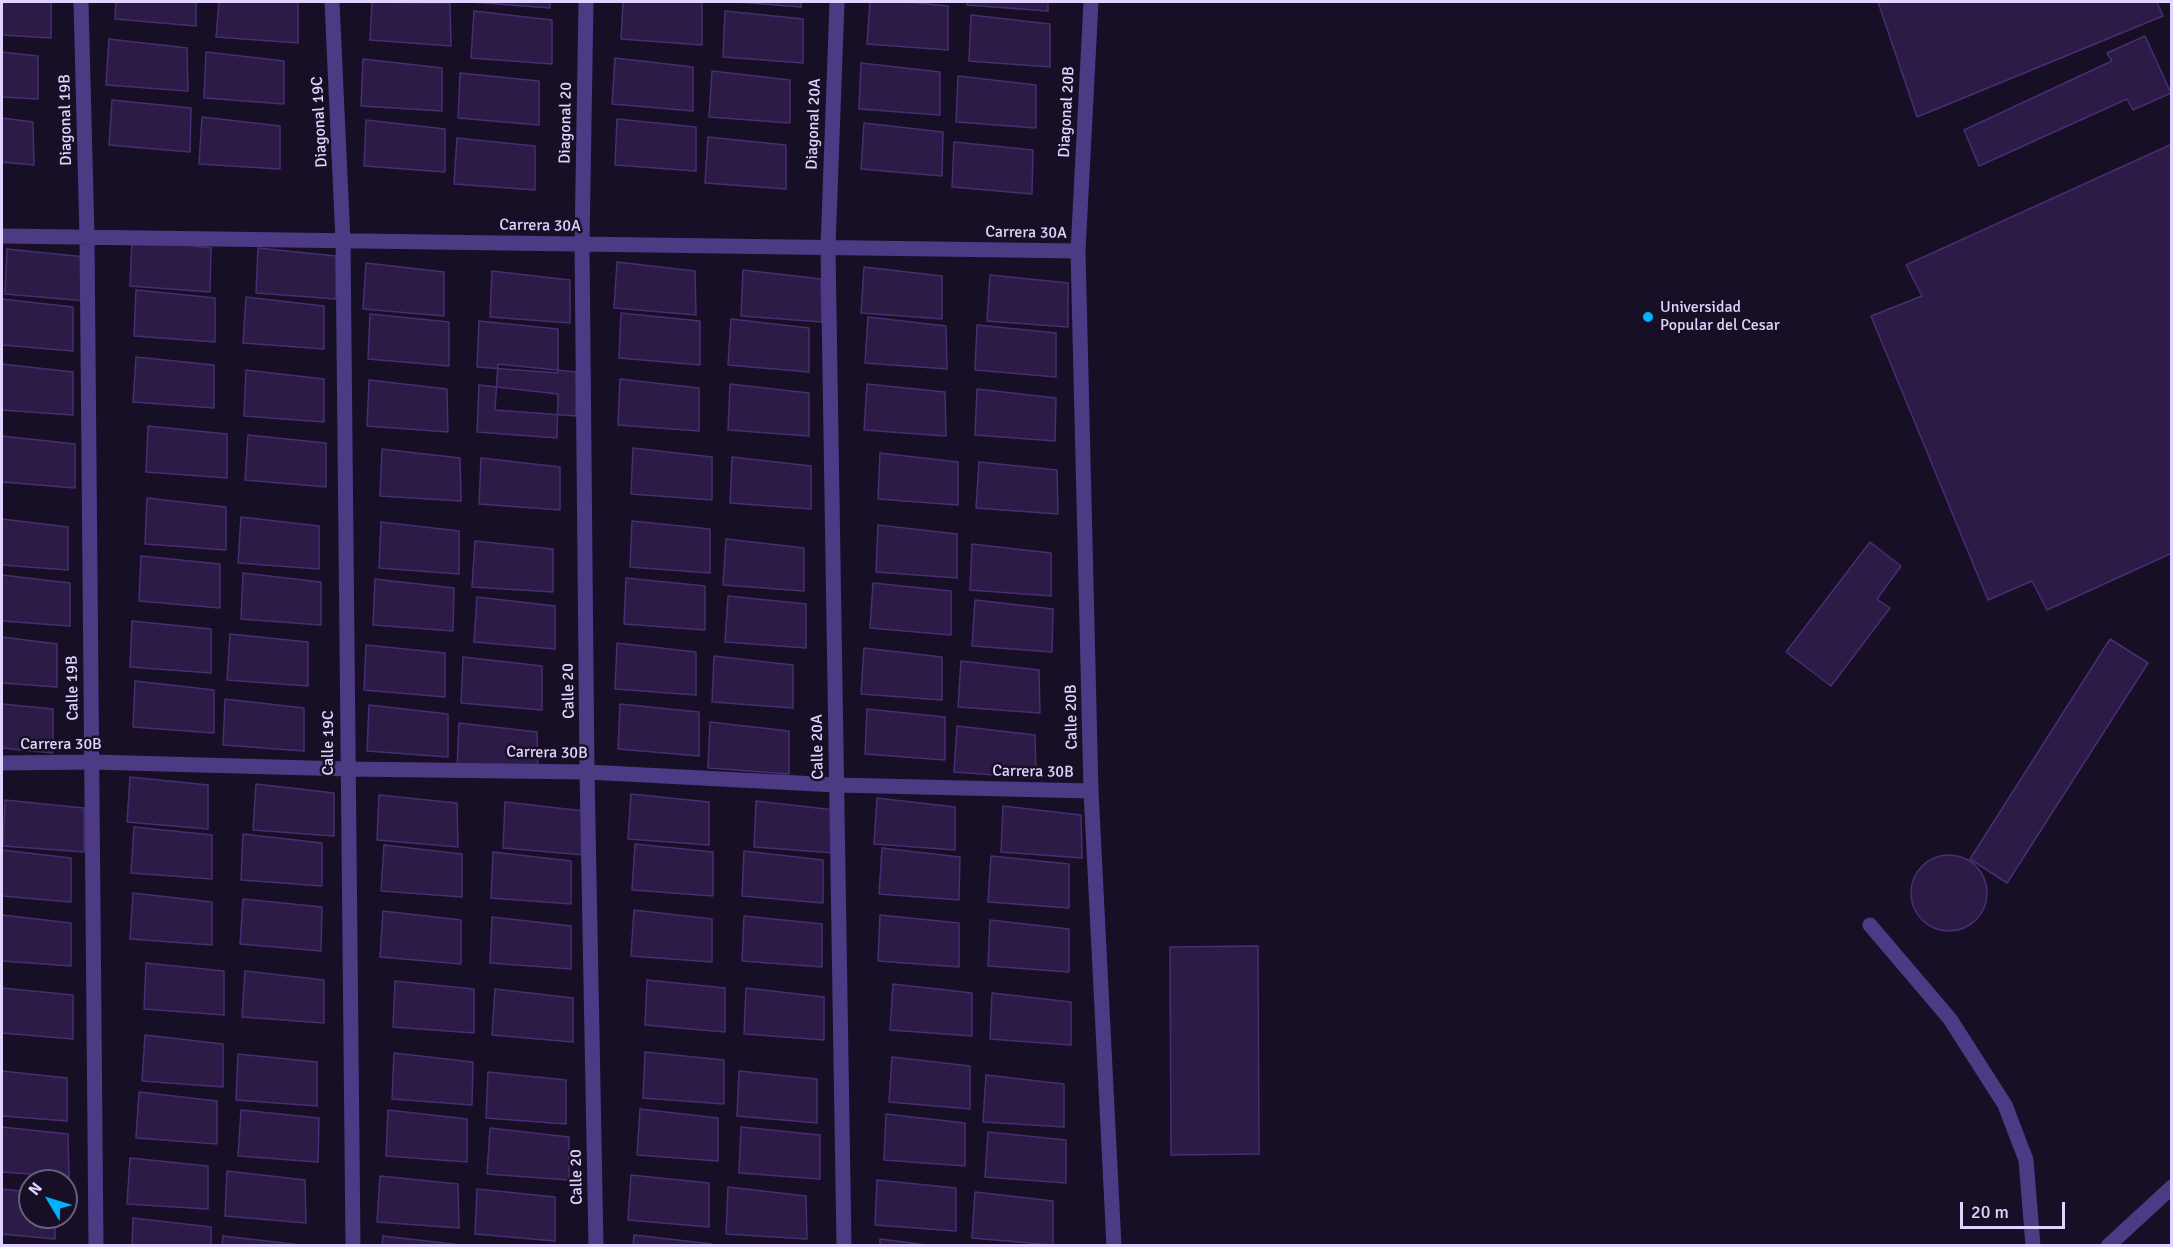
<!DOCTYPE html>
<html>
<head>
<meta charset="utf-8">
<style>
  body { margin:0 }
  #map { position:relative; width:2173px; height:1247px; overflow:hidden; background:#170f25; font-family:Signika,sans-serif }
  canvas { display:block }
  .frame { position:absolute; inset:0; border:3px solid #e1d3ff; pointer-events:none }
  .north { position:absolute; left:18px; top:1169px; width:60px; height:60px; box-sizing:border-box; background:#170f25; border:2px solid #685d7c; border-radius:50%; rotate:308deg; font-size:16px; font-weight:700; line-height:24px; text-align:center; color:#e1d3ff }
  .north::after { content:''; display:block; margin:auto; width:21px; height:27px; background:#00b2fe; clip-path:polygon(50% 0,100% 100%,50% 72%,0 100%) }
  .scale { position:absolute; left:1960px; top:1202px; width:105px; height:27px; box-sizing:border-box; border:3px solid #e1d3ff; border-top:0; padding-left:8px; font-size:18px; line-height:21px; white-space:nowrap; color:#e1d3ff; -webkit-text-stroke:4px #170f25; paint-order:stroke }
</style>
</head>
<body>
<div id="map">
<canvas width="2173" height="1247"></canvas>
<div class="frame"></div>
<div class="north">N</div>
<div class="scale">20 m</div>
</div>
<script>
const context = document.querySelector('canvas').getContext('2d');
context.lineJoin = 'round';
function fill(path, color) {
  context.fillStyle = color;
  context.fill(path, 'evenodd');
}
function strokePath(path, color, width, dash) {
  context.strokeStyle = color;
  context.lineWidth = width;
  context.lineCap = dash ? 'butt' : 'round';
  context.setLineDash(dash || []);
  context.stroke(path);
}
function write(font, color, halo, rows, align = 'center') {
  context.font = font + ' Signika,sans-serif';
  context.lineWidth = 5;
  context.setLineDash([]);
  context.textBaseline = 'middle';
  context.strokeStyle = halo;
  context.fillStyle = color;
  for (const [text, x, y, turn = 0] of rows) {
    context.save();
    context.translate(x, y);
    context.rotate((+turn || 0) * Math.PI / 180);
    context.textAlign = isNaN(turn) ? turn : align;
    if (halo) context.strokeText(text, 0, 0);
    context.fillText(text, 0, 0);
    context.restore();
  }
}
const building = new Path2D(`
  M2,2H51V38L2,35Z
  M116,2H196V26L115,19Z
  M219,2H298V43L216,37Z
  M372,2L450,3L451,46L370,40Z
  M470,2H550V8Z
  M623,2H702V45L621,39Z
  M738,2H801V7Z
  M870,2H907L948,6V50L867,44Z
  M967,2H1048V11L967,5Z
  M1878,2H2157L2163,16L1917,117Z
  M474,11L552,20V64L471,58Z
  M725,11L803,19V63L723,57Z
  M971,15L1050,24V67L969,61Z
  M2145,36L2171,93L2133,110L2127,99L1979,166L1964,130L2112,61L2107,53Z
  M109,39L187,48L188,91L106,85Z
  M2,52L38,56V99L2,97Z
  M206,52L284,61V104L204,98Z
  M615,58L693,67V111L612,104Z
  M363,59L442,68V111L361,106Z
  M861,63L940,72V115L859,109Z
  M712,71L790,80V123L709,117Z
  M460,73L539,81V125L458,118Z
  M958,76L1036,85V128L956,122Z
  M112,100L191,108L190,152L109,145Z
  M202,117L280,126V169L199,164Z
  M2,118L33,122L34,165L2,162Z
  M617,119L696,127V171L615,165Z
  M366,120L445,129V172L364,166Z
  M864,123L943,132L942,176L861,169Z
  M708,137L786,145V189L705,183Z
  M457,138L535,146V190L454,184Z
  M954,142L1033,150L1032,194L952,187Z
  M2172,144V553L2047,610L2032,581L1988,600L1871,316L1922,296L1906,265Z
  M132,239L211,248L210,292L130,286Z
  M258,248L336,256V299L256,293Z
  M7,249L86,257V301L5,294Z
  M617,262L695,271L696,315L614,308Z
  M366,263L444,272V316L363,309Z
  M864,267L942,276V319L861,313Z
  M743,270L821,279L822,322L741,316Z
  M492,271L570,280V323L490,317Z
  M990,275L1068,283V327L987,321Z
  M136,290L215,298V342L134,336Z
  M246,297L324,306V349L243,343Z
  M2,299L73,307V351L2,345Z
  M621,313L700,321V365L619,358Z
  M370,314L449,322V366L368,359Z
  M868,317L946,326L947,369L865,363Z
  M731,319L809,328V372L728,365Z
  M479,321L558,329V373L477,367Z
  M977,325L1056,333V377L975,370Z
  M136,357L214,365V408L133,402Z
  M2,364L73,372V415L2,410Z
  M498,364L576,372V416L495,410Z
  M246,370L324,379V422L244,416Z
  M620,379L699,388V431L618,425Z
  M369,380L447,389L448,432L367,426Z
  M730,384L809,393V436L728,430Z
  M867,384L945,392L946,436L864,430Z
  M479,385L558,394L557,438L477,432Z
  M977,389L1056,398L1055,441L975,435Z
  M148,426L227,434V478L146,472Z
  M248,435L326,443V487L245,480Z
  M2,436L75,444V488L2,482Z
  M633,448L712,457V500L631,494Z
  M382,449L460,458L461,501L380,496Z
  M880,453L958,462V505L878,499Z
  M732,457L811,466V509L730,503Z
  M481,458L560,467V510L479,504Z
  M979,462L1057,470L1058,514L976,508Z
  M147,498L226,507V550L145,544Z
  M241,517L319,526V569L238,563Z
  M2,519L68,527V570L2,565Z
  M632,521L710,529V573L630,567Z
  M381,522L459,531V574L379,568Z
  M878,525L957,534V578L876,572Z
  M726,539L804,548V591L723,585Z
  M475,541L553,549V592L472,587Z
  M1870,542L1901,566L1877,599L1890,608L1831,686L1786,652Z
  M972,544L1051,553V596L970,590Z
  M141,556L220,564V608L139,601Z
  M243,573L321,582V625L241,619Z
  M2,575L70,583V626L2,621Z
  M626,578L705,586V630L624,624Z
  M375,579L454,588L453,631L373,625Z
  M873,583L951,591V635L870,628Z
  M728,596L806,604V648L725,642Z
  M477,597L555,606V649L474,642Z
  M975,600L1053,609L1052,652L972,646Z
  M132,621L211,629V673L130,667Z
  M230,634L308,642V686L227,680Z
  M2,637L57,644V687L2,683Z
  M2110,639L2148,663L2007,883L1970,859Z
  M617,643L696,652V695L615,689Z
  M366,645L445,653V697L364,690Z
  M864,648L942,657V700L861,694Z
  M714,656L793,665V708L712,702Z
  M463,657L542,666V710L461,703Z
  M961,661L1039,670L1040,713L958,707Z
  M135,681L214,690V733L133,727Z
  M225,699L304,708V751L223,745Z
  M2,704L53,709V753L2,748Z
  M620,704L699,712V756L618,749Z
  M369,705L448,714V757L367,751Z
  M867,709L945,717V760L865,754Z
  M710,722L789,731V774L708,768Z
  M459,723L537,732L538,775L457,769Z
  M957,726L1035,735L1036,778L954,772Z
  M130,777L208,785V829L127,822Z
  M256,784L334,793V836L253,830Z
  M631,794L709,802V845L628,839Z
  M379,795L457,803L458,847L377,840Z
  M877,798L955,807V850L874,844Z
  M5,800L84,808V852L3,846Z
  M756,801L835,810V853L754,847Z
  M505,802L584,811V855L503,848Z
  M1003,806L1081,815L1082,858L1001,852Z
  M134,827L212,835V879L131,873Z
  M243,834L322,843V886L241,880Z
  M635,844L713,852V896L632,890Z
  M384,845L462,854V897L381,891Z
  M882,848L960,857L959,900L879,894Z
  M2,850L71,858V902L2,896Z
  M744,851L823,860V903L742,896Z
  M493,852L571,861V904L491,898Z
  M1911 893a38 38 0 1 1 76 0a38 38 0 1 1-76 0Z
  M991,856L1069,864V908L988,902Z
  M133,893L212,902V945L130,939Z
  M243,899L322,907L321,951L240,944Z
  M634,910L712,919V962L631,956Z
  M383,911L461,920V964L380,957Z
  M2,915L71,923V966L2,961Z
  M880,915L959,923V967L878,961Z
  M744,916L822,924V967L742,961Z
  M492,917L571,926V969L490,963Z
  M990,920L1069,929V972L988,966Z
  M1258,946L1259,1154L1171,1155L1170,947Z
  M146,963L224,971V1015L144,1009Z
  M245,971L324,980V1023L242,1017Z
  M647,980L725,988V1032L645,1025Z
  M395,981L474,989V1033L393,1027Z
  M893,984L972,993V1036L890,1030Z
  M2,988L73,995V1039L2,1033Z
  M746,988L824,997V1040L744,1034Z
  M495,989L573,998V1042L492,1035Z
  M992,993L1071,1002V1045L990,1039Z
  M145,1035L223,1044V1087L142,1081Z
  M645,1052L724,1060V1104L643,1098Z
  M394,1053L473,1062L472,1105L392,1099Z
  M238,1054L317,1062V1106L236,1100Z
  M892,1057L970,1066V1109L889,1102Z
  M2,1071L67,1078V1121L2,1116Z
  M739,1071L817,1079V1123L737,1116Z
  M488,1072L566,1080V1124L486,1118Z
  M986,1075L1064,1084V1127L983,1122Z
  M139,1092L217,1101V1144L136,1138Z
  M640,1109L718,1118V1161L637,1155Z
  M241,1110L319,1118L318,1162L238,1156Z
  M388,1110L467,1119V1162L386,1156Z
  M886,1114L965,1123V1166L884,1160Z
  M2,1127L68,1134L69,1177L2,1172Z
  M741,1127L820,1135V1179L739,1173Z
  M490,1128L569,1137V1180L487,1174Z
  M988,1132L1066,1140V1183L985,1177Z
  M130,1158L208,1166V1209L127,1204Z
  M227,1171L305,1180L306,1223L225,1216Z
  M631,1175L709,1183V1227L628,1220Z
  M380,1176L458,1184L459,1228L377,1222Z
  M877,1180L956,1188V1231L875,1225Z
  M728,1187L806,1196L807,1239L726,1234Z
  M2,1189L30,1192V1217H55V1239L2,1234Z
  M477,1189L555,1197V1241L475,1234Z
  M975,1192L1053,1201V1245L972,1238Z
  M133,1218L211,1227V1246H132Z
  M634,1235L712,1244V1246H633Z
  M223,1236L301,1245V1246H222Z
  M383,1236L461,1245V1246H382Z
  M880,1239L935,1246H880Z`);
fill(building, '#2c1b46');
strokePath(building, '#492d72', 1.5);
strokePath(new Path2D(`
  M1870,925L1950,1019L2005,1105L2026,1160L2033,1246
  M2108,1246L2172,1187`), '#4c3a84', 15);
strokePath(new Path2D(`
  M81,2L87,237L96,1246
  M332,2L343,241L353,1246
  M586,2L582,244L587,772L596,1246
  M837,2L828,248L844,1246
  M1091,2L1078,251L1091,791L1114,1246
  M2,236L1078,251
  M2,763L92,762L347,769L587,772L836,785L1091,791`), '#4c3a84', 15);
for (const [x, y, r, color] of [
  [1648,317,6,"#00b2fe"]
]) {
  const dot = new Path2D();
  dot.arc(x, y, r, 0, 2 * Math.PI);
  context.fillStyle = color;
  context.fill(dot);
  strokePath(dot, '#170f25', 2);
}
write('16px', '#e1d3ff', '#170f25', [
  ["Diagonal 20B",1067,112,-87],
  ["Diagonal 19B",66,120,-91],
  ["Diagonal 19C",320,122,-93],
  ["Diagonal 20",566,123,-89],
  ["Diagonal 20A",814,124,-88],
  ["Carrera 30A",540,226,1],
  ["Carrera 30A",1026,233,1],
  ["Calle 19B",73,688,-91],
  ["Calle 20",569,691,-91],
  ["Calle 20B",1072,717,-91],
  ["Calle 19C",329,743,-90],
  ["Carrera 30B",61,745],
  ["Calle 20A",818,747,-91],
  ["Carrera 30B",547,753,1],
  ["Carrera 30B",1033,772,1],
  ["Calle 20",577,1177,-91]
]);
write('16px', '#e1d3ff', '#170f25', [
  ["Universidad",1660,308],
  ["Popular del Cesar",1660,326]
], 'left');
</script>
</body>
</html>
